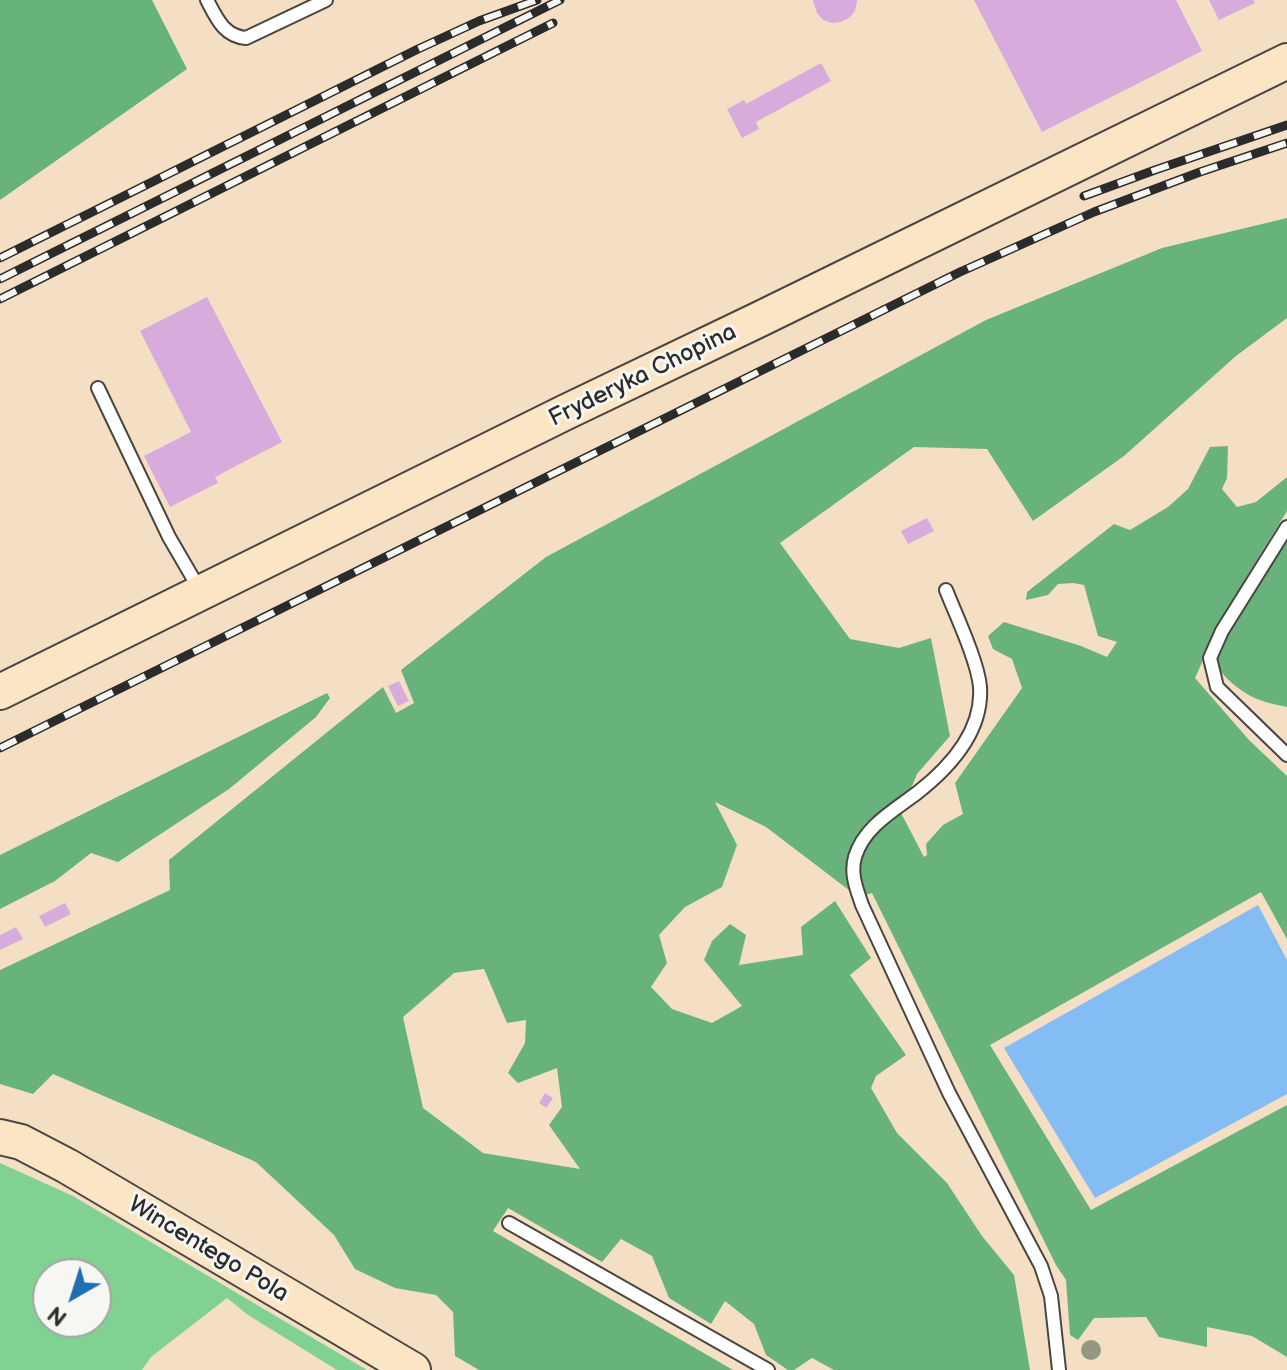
<!DOCTYPE html>
<html>
<head>
<meta charset="utf-8">
<style>
  body { margin:0 }
  #map { position:relative; width:1287px; height:1370px; overflow:hidden; background:#f4dfc5; font-family:"Balsamiq Sans",sans-serif }
  canvas { display:block }
  .north { position:absolute; left:32px; top:1258px; width:80px; height:80px; box-sizing:border-box; background:#f6f6f2; border:2px solid #a5a5a2; border-radius:50%; rotate:219deg; font-size:22px; font-weight:700; line-height:32px; text-align:center; color:#2b2b2b }
  .north::after { content:''; display:block; margin:auto; width:28px; height:36px; background:#1f6fb2; clip-path:polygon(50% 0,100% 100%,50% 72%,0 100%) }
</style>
</head>
<body>
<div id="map">
<canvas width="1287" height="1370"></canvas>
<div class="north">N</div>
</div>
<script>
const context = document.querySelector('canvas').getContext('2d');
context.lineJoin = 'round';
function fill(path, color) {
  context.fillStyle = color;
  context.fill(path, 'evenodd');
}
function strokePath(path, color, width, dash) {
  context.strokeStyle = color;
  context.lineWidth = width;
  context.lineCap = dash ? 'butt' : 'round';
  context.setLineDash(dash || []);
  context.stroke(path);
}
function write(font, color, halo, rows, align = 'center') {
  context.font = font + ' "Balsamiq Sans",sans-serif';
  context.lineWidth = 6;
  context.setLineDash([]);
  context.textBaseline = 'middle';
  context.strokeStyle = halo;
  context.fillStyle = color;
  for (const [text, x, y, turn = 0] of rows) {
    context.save();
    context.translate(x, y);
    context.rotate((+turn || 0) * Math.PI / 180);
    context.textAlign = isNaN(turn) ? turn : align;
    if (halo) context.strokeText(text, 0, 0);
    context.fillText(text, 0, 0);
    context.restore();
  }
}
fill(new Path2D(`
  M0,1163L73,1196L367,1370H337L248,1315L227,1298L151,1357L142,1370H0ZM96,1274V1322H48V1274Z`), '#81d192');
fill(new Path2D(`
  M0,0H152L187,69L0,200Z
  M1287,218V318L1236,356L1124,456L1033,521L987,449L914,447L780,543L850,639L899,648L931,638L950,736L917,774L901,813L924,857L927,855L926,844L943,825L963,814L955,783L1022,688L1012,659L993,649L988,636L1004,622L1081,646L1107,657L1117,642L1098,636L1084,585L1073,583L1058,584L1048,595L1026,600L1027,592L1114,524L1130,530L1168,507L1188,489L1210,447L1228,446L1227,478L1222,489L1237,507L1256,502L1287,477V511L1249,573L1212,640L1195,678L1249,740L1287,776V939L1261,892L990,1045L1091,1210L1287,1105V1357L1252,1336L1207,1327V1347L1159,1337L1146,1317L1094,1318L1078,1340L1070,1335L1066,1280L1056,1265L872,893L858,897L766,827L715,802L737,845L722,887L685,907L659,935L667,963L651,987L672,1009L712,1023L742,1006L704,960L712,941L730,924L746,935L739,965L803,955L801,927L835,901L871,958L850,975L906,1055L876,1076L871,1088L897,1133L947,1183L982,1236L1014,1275L1030,1370H834L812,1358L794,1370H788L766,1355L754,1324L725,1301L711,1324L669,1298L652,1256L621,1239L602,1262L508,1208L493,1231L733,1370H479L455,1356L453,1312L436,1295L395,1288L355,1269L334,1235L256,1162L53,1074L33,1094L0,1084V970L170,890L169,860L383,687L396,713L414,703L401,670L546,557L986,320L1162,248ZM484,969L507,1023L526,1020L525,1043L508,1073L518,1083L557,1068L562,1107L549,1125L580,1169L483,1153L423,1108L403,1017L454,973Z
  M1287,540V707C1277,705 1267,703 1257,699C1246,695 1219,676 1217,663C1215,642 1273,562 1287,540Z
  M327,693L330,698L316,717L229,789L118,862L91,853L55,881L0,909V855Z`), '#68b37c');
fill(new Path2D(`
  M1258,905L1287,960V1094L1095,1198L1004,1048Z`), '#84bcf4');
fill(new Path2D(`
  M813,0H857V2L855,11L849,18L841,22L832,23L823,20L817,13Z
  M974,0H1176L1202,51L1042,132Z
  M1209,0H1253L1255,3L1219,20Z
  M821,63L831,81L756,122L759,129L742,138L727,109L744,100L746,104Z
  M207,297L282,442L215,477L218,483L170,507L144,456L191,432L140,331Z
  M927,518L934,531L908,544L901,531Z
  M399,681L409,701L398,706L388,686Z
  M65,903L71,914L45,927L39,916Z
  M16,927L23,939L0,950V935Z
  M545,1093L553,1098L546,1108L539,1103Z`), '#d7acdd');
const lane = new Path2D(`
  M207,0C217,19 224,36 246,38L326,0
  M98,388L169,537L201,592
  M1287,527L1222,631L1210,658L1217,687L1287,755
  M946,590C956,615 978,662 980,687C983,731 949,768 917,793C893,811 864,827 855,857C850,874 857,890 862,905L949,1093L1041,1266L1051,1296L1059,1370
  M509,1223L768,1370`);
const secondary = new Path2D(`
  M0,692L566,412L760,319L1287,61
  M0,1137L21,1142L67,1166L413,1370`);
strokePath(lane, '#494642', 16);
strokePath(secondary, '#494642', 38);
strokePath(lane, '#fff', 12);
strokePath(secondary, '#fce5c4', 34);
const rail = new Path2D(`
  M1084,196L1155,170L1287,125
  M0,258L418,49L479,21L537,0
  M0,279L560,0
  M0,299L553,23
  M0,748L960,272L1094,212L1200,172L1287,143`);
strokePath(rail, '#2b2b2b', 9);
strokePath(rail, '#f6f6f2', 6, [18]);
context.fillStyle = '#949881';
for (const [x, y] of [
  [1091,1350]
]) {
  context.beginPath();
  context.arc(x, y, 10, 0, 2 * Math.PI);
  context.fill();
}
write('24px', '#2b2b2b', '#f6f6f2', [
  ["Fryderyka Chopina",643,376,-26],
  ["Wincentego Pola",208,1250,31]
]);
</script>
</body>
</html>
